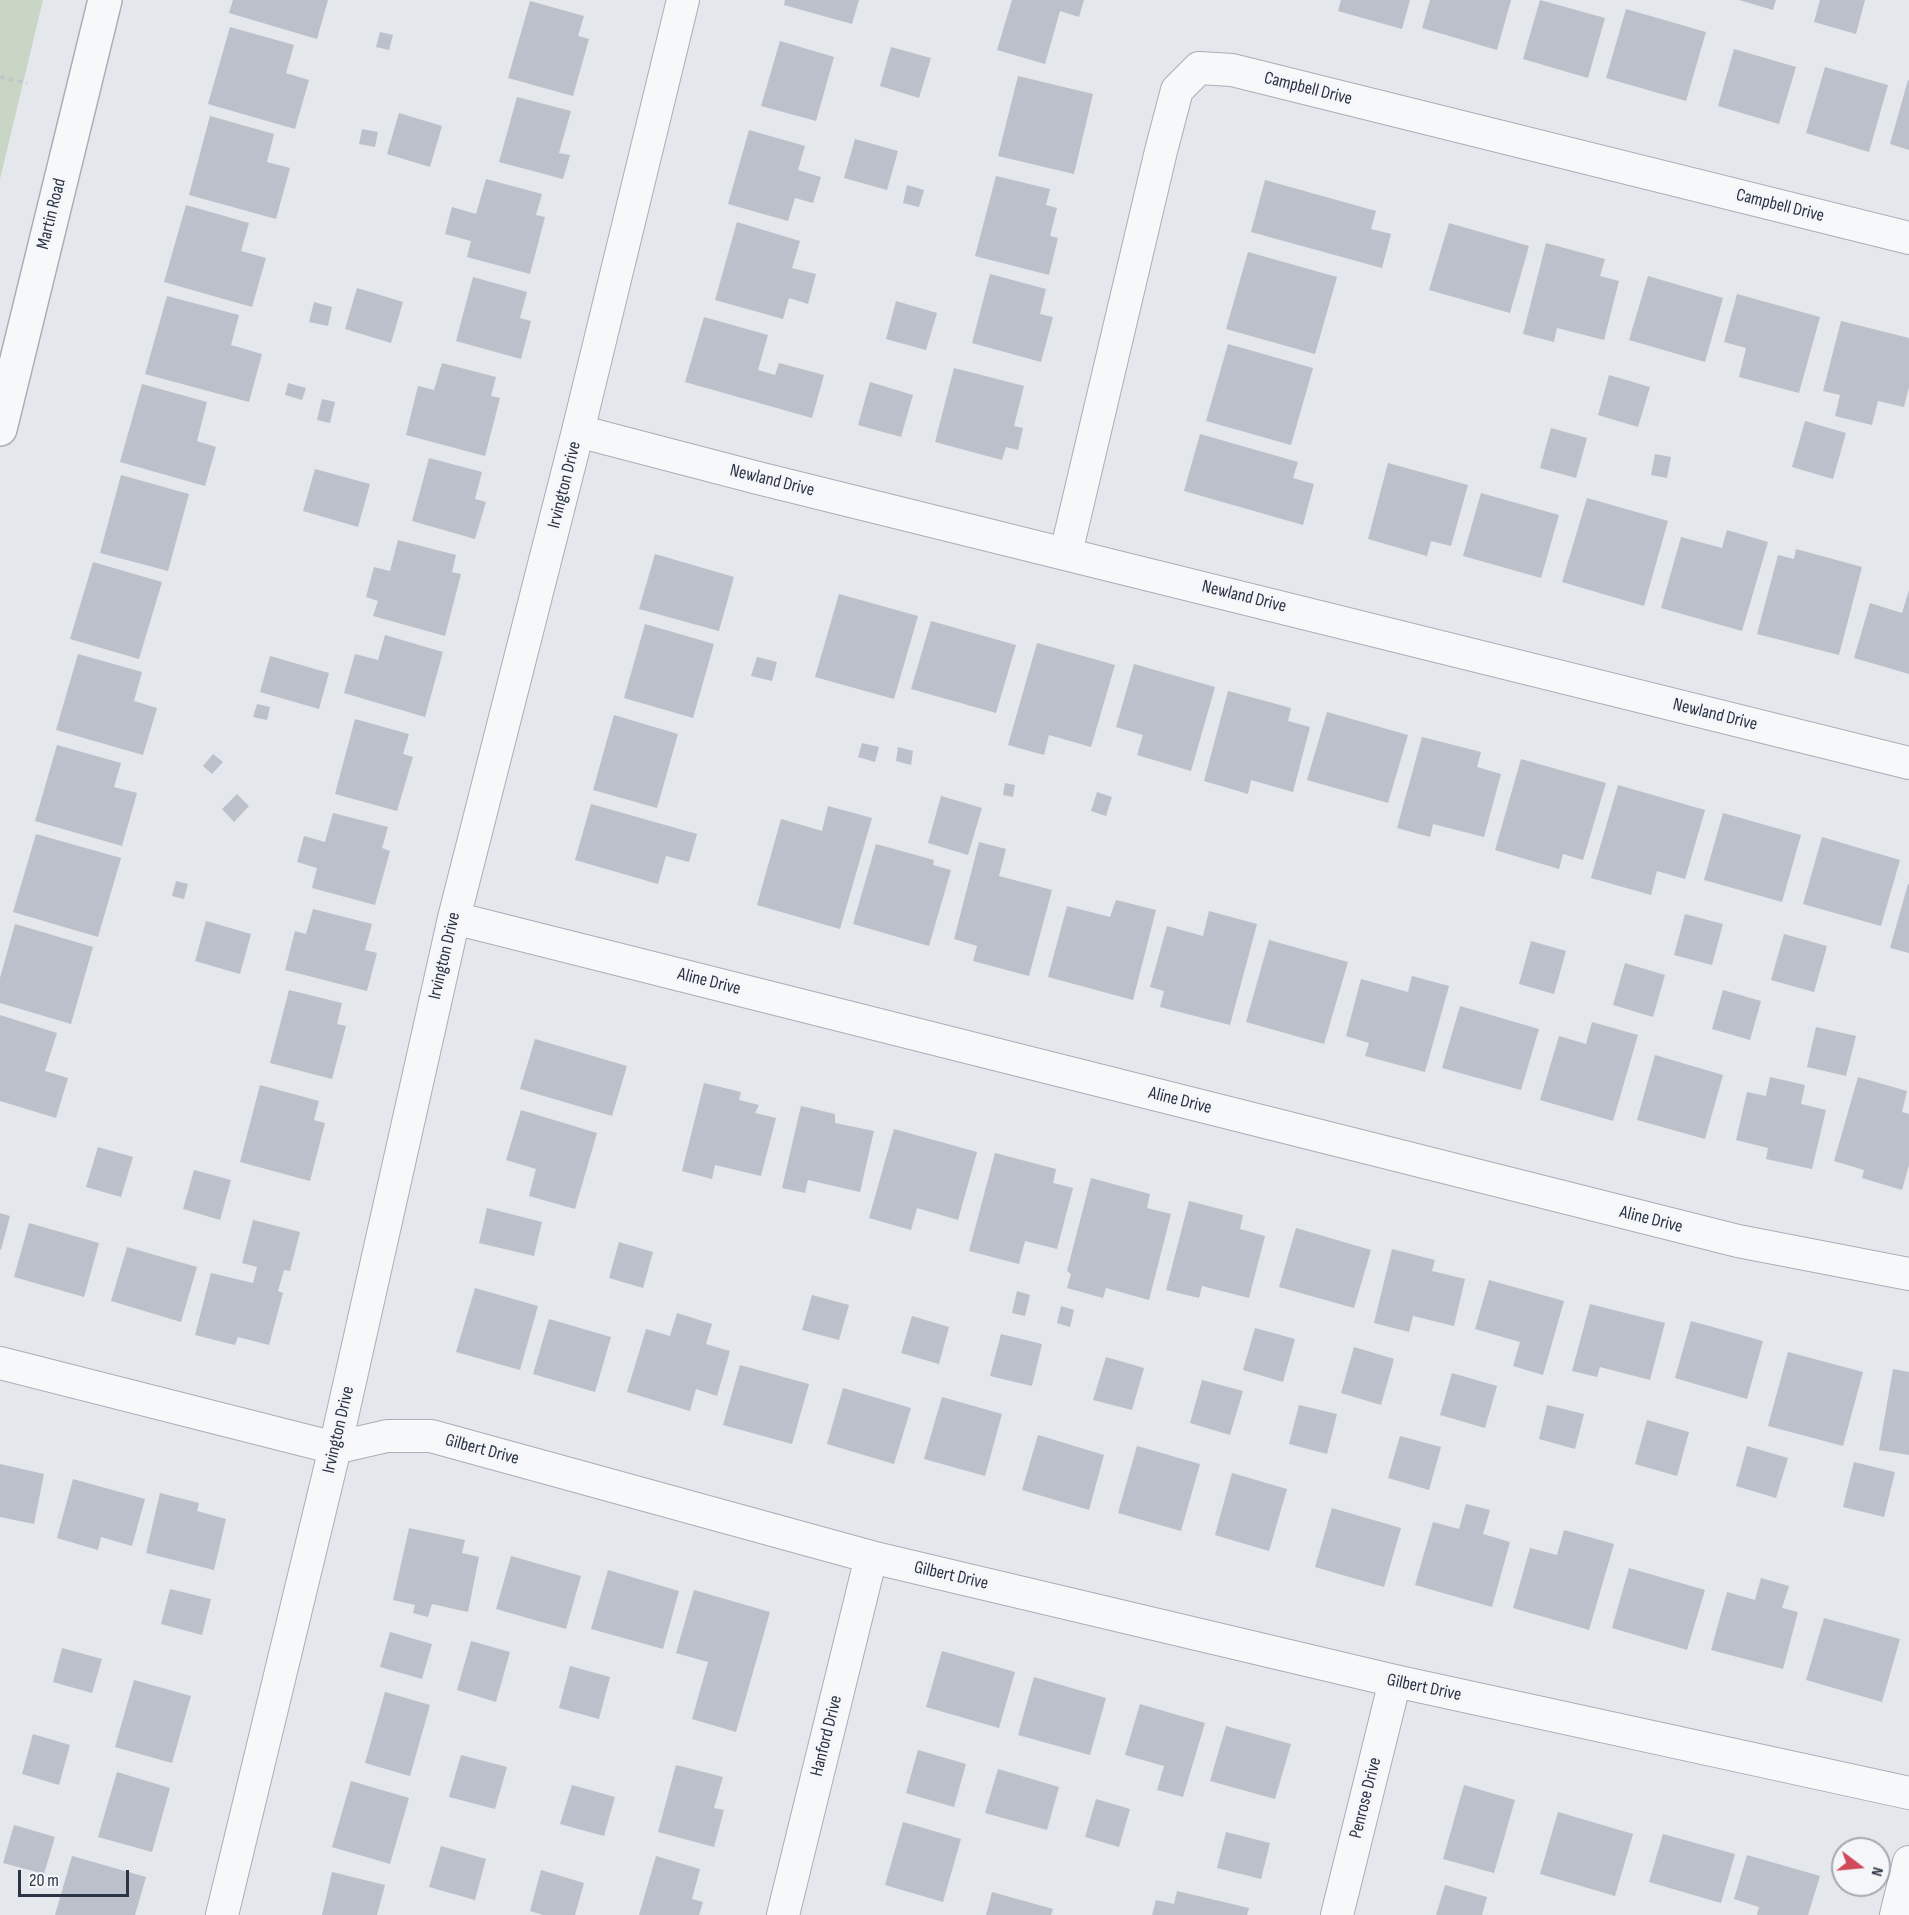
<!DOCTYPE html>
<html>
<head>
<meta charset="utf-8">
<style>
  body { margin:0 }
  #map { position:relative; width:1909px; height:1915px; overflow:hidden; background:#e4e7ec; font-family:"Sofia Sans Condensed",sans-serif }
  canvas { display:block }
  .north { position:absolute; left:1831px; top:1837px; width:60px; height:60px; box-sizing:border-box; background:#f4f6f9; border:2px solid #a4a8b1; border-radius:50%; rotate:106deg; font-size:16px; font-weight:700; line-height:24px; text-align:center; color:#2b3445 }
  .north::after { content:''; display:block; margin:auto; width:21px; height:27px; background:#d1495b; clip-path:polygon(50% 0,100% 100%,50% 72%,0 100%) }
  .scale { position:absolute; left:18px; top:1870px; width:111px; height:27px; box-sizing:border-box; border:3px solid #2b3445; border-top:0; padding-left:8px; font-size:18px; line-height:21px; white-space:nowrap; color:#2b3445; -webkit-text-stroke:4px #f4f6f9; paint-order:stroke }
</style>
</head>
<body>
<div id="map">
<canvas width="1909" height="1915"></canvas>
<div class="north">N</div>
<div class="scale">20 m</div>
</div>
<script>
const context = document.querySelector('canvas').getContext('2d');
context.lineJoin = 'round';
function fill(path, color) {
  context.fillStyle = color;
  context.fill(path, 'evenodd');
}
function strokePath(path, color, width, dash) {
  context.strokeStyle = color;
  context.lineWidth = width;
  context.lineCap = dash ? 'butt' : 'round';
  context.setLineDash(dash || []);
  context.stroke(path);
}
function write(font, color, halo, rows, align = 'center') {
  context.font = font + ' "Sofia Sans Condensed",sans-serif';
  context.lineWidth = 6;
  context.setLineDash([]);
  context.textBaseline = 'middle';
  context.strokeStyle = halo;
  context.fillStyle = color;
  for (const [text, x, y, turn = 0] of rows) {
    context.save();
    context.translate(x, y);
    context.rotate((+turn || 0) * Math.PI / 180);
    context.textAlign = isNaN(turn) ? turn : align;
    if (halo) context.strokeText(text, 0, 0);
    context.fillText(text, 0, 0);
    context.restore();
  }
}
fill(new Path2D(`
  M0,0H43L0,179Z`), '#c9d6c5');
fill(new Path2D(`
  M233,0H328L317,39L229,13Z
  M785,0H859L852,24L784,5Z
  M1012,0H1084L1079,17L1060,11L1045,64L997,50Z
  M1341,0H1410L1402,29L1338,11Z
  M1430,0H1511L1497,50L1422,28Z
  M1540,0L1605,18L1588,78L1523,59Z
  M1739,0H1776L1773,10Z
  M1820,0H1865L1856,34L1814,22Z
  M530,1L584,16L578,36L589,39L573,96L508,78Z
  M1626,9L1706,32L1686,101L1606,78Z
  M230,27L294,45L286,73L309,80L295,129L208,104Z
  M380,32L393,35L389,50L376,47Z
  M780,41L834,57L816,121L761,106Z
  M891,47L931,58L919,98L880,86Z
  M1734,49L1796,67L1779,124L1718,106Z
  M1825,67L1888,85L1869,152L1806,133Z
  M1018,76L1093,94L1074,174L998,156Z
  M1908,80L1909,81V150L1890,144Z
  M517,97L571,111L559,153L570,155L563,179L499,162Z
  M399,113L442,126L430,167L387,154Z
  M210,116L274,134L267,162L290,168L276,219L189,195Z
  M362,129L378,132L375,147L359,144Z
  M749,130L805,146L798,170L821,177L813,203L795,198L788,221L728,204Z
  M855,139L898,151L887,190L844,178Z
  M996,176L1050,189L1046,205L1057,208L1050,236L1058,238L1049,275L975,256Z
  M486,179L542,194L536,215L545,217L530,274L467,257L471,241L445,234L452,207L476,214Z
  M1265,180L1376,211L1371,229L1391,234L1382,268L1251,232Z
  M907,185L924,190L919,207L903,203Z
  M186,205L249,223L241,251L266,258L252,307L164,282Z
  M737,222L800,241L792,268L816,274L808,304L789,298L783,319L715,300Z
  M1449,223L1529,246L1510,313L1429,290Z
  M1546,243L1605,259L1600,276L1619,281L1604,340L1557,328L1554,342L1523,334Z
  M1248,252L1337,277L1315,354L1226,329Z
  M990,274L1046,289L1040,314L1053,317L1041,362L972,343Z
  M1648,276L1723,298L1705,362L1629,340Z
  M473,277L527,292L520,318L531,321L521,359L456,341Z
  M357,288L403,302L391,343L345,329Z
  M1737,294L1820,317L1799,393L1739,377L1746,348L1724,342Z
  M167,296L239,315L231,345L262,354L249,402L145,374Z
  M896,301L937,313L926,350L886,339Z
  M314,302L332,307L328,326L309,322Z
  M704,317L768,335L758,370L775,375L779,363L824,375L812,418L685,382Z
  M1841,321L1909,338V387L1904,407L1878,401L1872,425L1835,416L1840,395L1823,391Z
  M1228,344L1313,368L1291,445L1206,421Z
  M442,363L496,377L491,396L500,398L485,456L406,435L418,386L434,390Z
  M954,368L1024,386L1014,426L1023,428L1018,450L1006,447L1002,460L935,442Z
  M1609,375L1650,387L1638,427L1598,415Z
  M870,382L913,395L901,437L858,425Z
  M288,383L306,388L302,400L285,395Z
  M142,384L207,402L197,441L216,447L205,486L120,462Z
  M322,399L335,402L330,423L317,420Z
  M1805,421L1846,433L1833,479L1792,467Z
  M1551,428L1587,438L1576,478L1540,468Z
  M1200,434L1298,462L1293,478L1314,484L1303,525L1184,491Z
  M1655,454L1671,457L1667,478L1651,475Z
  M429,458L482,472L475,499L486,502L475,539L412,521Z
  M1388,463L1468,485L1451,546L1431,541L1427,556L1368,539Z
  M315,469L370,484L358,527L303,511Z
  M121,475L189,494L168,571L100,553Z
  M1481,493L1559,515L1541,578L1463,556Z
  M1587,498L1668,521L1644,606L1562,582Z
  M1727,530L1768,542L1742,631L1661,608L1681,537L1722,548Z
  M398,540L456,555L452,572L461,574L445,636L373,616L378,601L366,597L374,567L390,571Z
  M1796,549L1862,567L1839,655L1757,634L1778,555L1794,559Z
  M655,554L734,577L719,631L639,609Z
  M93,562L162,582L139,659L70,639Z
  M1909,590V674L1854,658L1870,603L1902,613Z
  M839,594L918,616L894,699L815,677Z
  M931,621L1016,645L996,713L911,689Z
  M645,624L714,644L693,718L624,698Z
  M385,635L443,652L425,717L344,693L355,654L378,660Z
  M1037,643L1115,665L1091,747L1049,735L1044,755L1008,745Z
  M78,654L142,672L134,701L157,708L143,755L56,730Z
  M270,656L329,673L319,709L260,692Z
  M757,657L777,662L772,681L751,676Z
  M1134,664L1215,687L1191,771L1137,755L1143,735L1116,727Z
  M1228,691L1291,708L1288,721L1310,727L1293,792L1251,780L1248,794L1204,781Z
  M257,704L270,707L267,720L253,717Z
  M1327,712L1408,735L1388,803L1307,780Z
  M614,715L678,734L657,808L593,790Z
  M355,719L409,734L403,754L413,757L397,811L335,794Z
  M1422,737L1481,752L1477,767L1501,774L1484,837L1433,824L1430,837L1397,828Z
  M862,743L879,747L875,762L858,757Z
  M57,745L121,763L114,787L137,793L122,846L35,821Z
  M898,747L913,751L911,765L896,761Z
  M213,754L223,762L212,774L203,766Z
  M1521,759L1606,783L1583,860L1563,854L1559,869L1495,850Z
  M1005,783L1015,785L1013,797L1003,795Z
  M1618,785L1705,810L1685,879L1657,871L1651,895L1591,878Z
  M1097,792L1112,797L1106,816L1091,811Z
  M237,794L249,806L234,822L222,809Z
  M941,796L982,808L968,855L928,843Z
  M591,804L697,834L689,862L666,856L658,884L575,860Z
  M828,806L872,818L840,929L757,905L781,819L822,831Z
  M333,813L388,827L382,848L390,851L375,905L312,888L317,868L297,862L304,836L325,842Z
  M1723,813L1801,835L1782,902L1704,880Z
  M36,834L121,858L98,937L13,912Z
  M1822,837L1900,860L1881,926L1803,904Z
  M979,842L1006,849L999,876L1052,890L1029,976L973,961L977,946L954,939Z
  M876,844L934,860L933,865L951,870L929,946L853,924Z
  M176,881L188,884L184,899L172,896Z
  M1908,884H1909V953L1890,948Z
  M1116,900L1156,910L1133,1000L1048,977L1067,906L1110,917Z
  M313,909L372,924L365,950L377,953L367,991L285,970L295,931L306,934Z
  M1209,911L1257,924L1230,1025L1160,1007L1164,991L1150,987L1167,926L1203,936Z
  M1685,914L1723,924L1712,965L1674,955Z
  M206,921L251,934L240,974L195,961Z
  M15,924L93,947L71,1024L0,1003V978Z
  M1784,934L1827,946L1814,992L1771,980Z
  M1269,940L1348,962L1324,1044L1246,1022Z
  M1531,941L1566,951L1554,994L1519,984Z
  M1625,963L1665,975L1653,1017L1613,1005Z
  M1412,976L1449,986L1425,1072L1365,1056L1369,1043L1346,1036L1361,979L1408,992Z
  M289,990L342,1003L337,1024L346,1026L332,1079L270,1063Z
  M1723,990L1761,1001L1750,1040L1712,1029Z
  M1460,1006L1539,1029L1521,1090L1442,1068Z
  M0,1015L57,1033L45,1071L68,1078L56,1118L0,1101Z
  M1592,1022L1638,1035L1613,1121L1540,1100L1559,1036L1586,1044Z
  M1816,1027L1856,1036L1846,1076L1807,1067Z
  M535,1039L627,1066L612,1116L520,1089Z
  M1655,1055L1723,1075L1705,1139L1637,1120Z
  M1770,1077L1805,1085L1801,1104L1826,1110L1812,1169L1766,1159L1768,1148L1736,1140L1747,1092L1766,1096Z
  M1858,1077L1907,1091L1902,1112L1909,1114V1165L1902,1190L1862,1178L1864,1170L1834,1161Z
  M704,1083L741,1092L739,1100L759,1105L755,1113L776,1118L761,1176L715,1165L712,1179L682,1171Z
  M260,1085L319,1101L314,1120L325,1123L310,1181L240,1162Z
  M801,1106L835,1114V1123L874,1131L860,1192L808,1180L805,1193L782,1188Z
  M521,1110L597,1133L575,1209L529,1196L536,1169L506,1160Z
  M894,1129L977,1152L958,1220L917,1208L911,1230L869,1218Z
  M98,1147L133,1157L121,1197L86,1187Z
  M995,1153L1056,1169L1053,1183L1073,1188L1057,1249L1025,1241L1019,1264L969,1251Z
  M194,1170L231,1180L220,1220L183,1209Z
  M1091,1178L1150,1194L1147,1208L1171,1214L1149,1300L1106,1288L1103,1298L1067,1288L1071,1274L1067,1271Z
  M1189,1201L1243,1215L1240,1229L1265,1236L1249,1298L1202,1286L1199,1298L1166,1290Z
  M487,1208L542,1222L534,1256L479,1243Z
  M0,1213L10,1216L1,1250L0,1249Z
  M253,1220L300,1232L290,1271L284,1270L278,1291L283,1293L269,1345L238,1337L235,1345L195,1335L211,1273L253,1283L257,1267L242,1263Z
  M29,1223L99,1243L84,1297L14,1277Z
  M1296,1228L1371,1250L1354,1308L1279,1287Z
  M619,1242L653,1252L643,1288L609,1278Z
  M127,1247L197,1267L181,1322L111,1301Z
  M1392,1249L1435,1260L1432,1271L1465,1279L1454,1326L1413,1316L1409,1332L1374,1323Z
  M1489,1280L1564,1301L1543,1375L1513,1366L1520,1342L1475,1329Z
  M475,1288L538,1306L520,1370L456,1352Z
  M1017,1291L1030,1295L1025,1316L1012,1313Z
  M812,1295L849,1305L839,1340L802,1330Z
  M1590,1304L1665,1323L1650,1380L1600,1367L1597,1377L1572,1371Z
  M1061,1306L1074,1310L1070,1327L1057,1323Z
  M677,1313L712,1324L706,1344L730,1351L717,1396L696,1389L690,1411L627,1392L646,1329L670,1336Z
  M912,1316L949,1327L939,1364L901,1353Z
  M549,1319L611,1337L595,1392L533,1374Z
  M1691,1321L1763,1341L1747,1399L1675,1378Z
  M1255,1328L1295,1339L1283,1382L1243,1370Z
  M1001,1334L1042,1344L1032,1386L990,1376Z
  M1354,1347L1394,1359L1381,1405L1341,1393Z
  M1788,1352L1863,1372L1843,1446L1768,1426Z
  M1106,1357L1144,1368L1132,1410L1093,1400Z
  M740,1365L809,1384L792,1444L723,1425Z
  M1893,1369L1909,1372V1455L1879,1450Z
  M1452,1373L1497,1386L1485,1428L1440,1415Z
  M1202,1380L1243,1391L1230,1435L1190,1423Z
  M843,1388L911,1408L894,1464L827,1444Z
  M942,1397L1002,1414L985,1476L924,1459Z
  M1299,1405L1337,1414L1327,1454L1289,1444Z
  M1547,1405L1584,1414L1575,1449L1539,1439Z
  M1647,1420L1689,1432L1677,1476L1635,1464Z
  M1038,1435L1104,1455L1089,1510L1022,1490Z
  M1400,1436L1441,1447L1429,1490L1388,1478Z
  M1137,1446L1200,1464L1181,1531L1118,1513Z
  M1747,1446L1788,1458L1776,1498L1736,1486Z
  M1854,1462L1895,1472L1884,1517L1843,1507Z
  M0,1464L44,1474L34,1524L0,1517Z
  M1232,1473L1287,1489L1269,1551L1215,1535Z
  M73,1479L145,1499L132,1546L101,1537L98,1550L57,1538Z
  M160,1493L199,1503L197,1511L226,1519L214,1570L146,1553Z
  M1466,1504L1490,1510L1483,1534L1510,1542L1492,1607L1415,1585L1433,1522L1459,1529Z
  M1332,1508L1401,1528L1384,1587L1315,1567Z
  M409,1528L465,1540L462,1553L479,1557L468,1612L432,1604L428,1617L413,1613L415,1605L393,1600Z
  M1564,1530L1614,1544L1589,1630L1513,1608L1530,1548L1557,1555Z
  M511,1556L581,1576L566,1629L496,1609Z
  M1629,1568L1705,1590L1687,1650L1612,1628Z
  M608,1570L679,1591L663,1649L591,1629Z
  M1761,1578L1789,1586L1782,1608L1798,1612L1783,1669L1711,1650L1727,1592L1755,1600Z
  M170,1589L211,1599L202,1635L161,1624Z
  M694,1590L770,1612L736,1732L692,1719L708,1662L676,1653Z
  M1824,1618L1900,1639L1882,1702L1806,1680Z
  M390,1632L432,1644L422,1679L380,1667Z
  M471,1641L510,1652L496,1702L457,1690Z
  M62,1648L102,1659L92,1693L53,1682Z
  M942,1651L1015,1672L999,1728L926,1707Z
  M570,1666L610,1677L599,1719L559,1708Z
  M1034,1677L1106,1698L1090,1755L1018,1735Z
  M134,1680L191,1696L172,1763L115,1747Z
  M385,1692L430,1705L410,1776L365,1763Z
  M1140,1704L1205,1723L1183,1797L1157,1790L1164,1766L1125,1755Z
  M1226,1726L1291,1744L1275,1799L1210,1781Z
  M33,1734L70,1745L59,1785L22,1774Z
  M918,1750L966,1764L954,1807L906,1793Z
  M461,1755L507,1767L495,1809L449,1797Z
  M676,1765L723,1777L714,1808L724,1810L714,1847L658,1832Z
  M998,1769L1059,1787L1047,1830L985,1813Z
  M117,1772L170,1788L152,1852L98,1837Z
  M351,1781L409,1798L390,1864L332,1847Z
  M572,1785L615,1797L604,1836L560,1824Z
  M1464,1785L1515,1800L1494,1873L1443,1859Z
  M1096,1799L1130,1809L1119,1847L1085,1837Z
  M1558,1812L1633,1834L1615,1896L1540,1874Z
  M903,1822L961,1839L943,1902L885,1885Z
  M14,1825L55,1837L44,1874L3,1863Z
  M1226,1832L1270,1843L1261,1879L1217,1868Z
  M1663,1834L1735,1854L1721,1903L1649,1882Z
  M441,1846L486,1859L475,1900L429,1887Z
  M1747,1855L1820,1876L1808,1915H1757L1759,1907L1734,1899Z
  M72,1856L146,1877L135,1915H55Z
  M656,1856L700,1869L692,1899L703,1902L699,1915H639Z
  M541,1870L584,1883L575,1915H543L530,1911Z
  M332,1872L385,1885L377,1915H322Z
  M1445,1885L1487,1897L1482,1915H1436Z
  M1177,1891L1249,1908L1247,1915H1152L1156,1900L1174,1904Z
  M992,1892L1053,1909L1051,1915H986Z`), '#bbc0ca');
const minor = new Path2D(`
  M578,431L758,478L1909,763
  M1066,553L1161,151L1177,90L1199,68L1232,70L1909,238
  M454,918L1738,1241L1909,1274
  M0,1363L335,1448L387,1436H431L871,1557L1395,1681L1909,1793
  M222,1915L335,1448L454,918L578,431L683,0
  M783,1915L871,1557
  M1337,1915L1395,1681
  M1896,1915L1909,1862`);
const tertiary = new Path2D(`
  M0,429L105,0`);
strokePath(minor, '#a9aeb7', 34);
strokePath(tertiary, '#a9aeb7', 36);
strokePath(new Path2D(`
  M0,77L27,83`), '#c2c5cb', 4, [4.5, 4.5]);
strokePath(minor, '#f7f8fa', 32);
strokePath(tertiary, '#f7f8fa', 33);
write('18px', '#2b3445', '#f4f6f9', [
  ["Campbell Drive",1308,89,14],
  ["Campbell Drive",1780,206,14],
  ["Martin Road",52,214,-76],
  ["Newland Drive",772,481,14],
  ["Irvington Drive",565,485,-76],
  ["Newland Drive",1244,597,14],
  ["Newland Drive",1715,715,14],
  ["Irvington Drive",445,956,-77],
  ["Aline Drive",709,982,14],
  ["Aline Drive",1180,1101,14],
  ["Aline Drive",1651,1220,14],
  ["Irvington Drive",339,1430,-77],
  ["Gilbert Drive",482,1450,15],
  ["Gilbert Drive",951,1576,13],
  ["Gilbert Drive",1424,1688,12],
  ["Hanford Drive",827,1736,-76],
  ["Penrose Drive",1366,1798,-76]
]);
</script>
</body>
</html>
